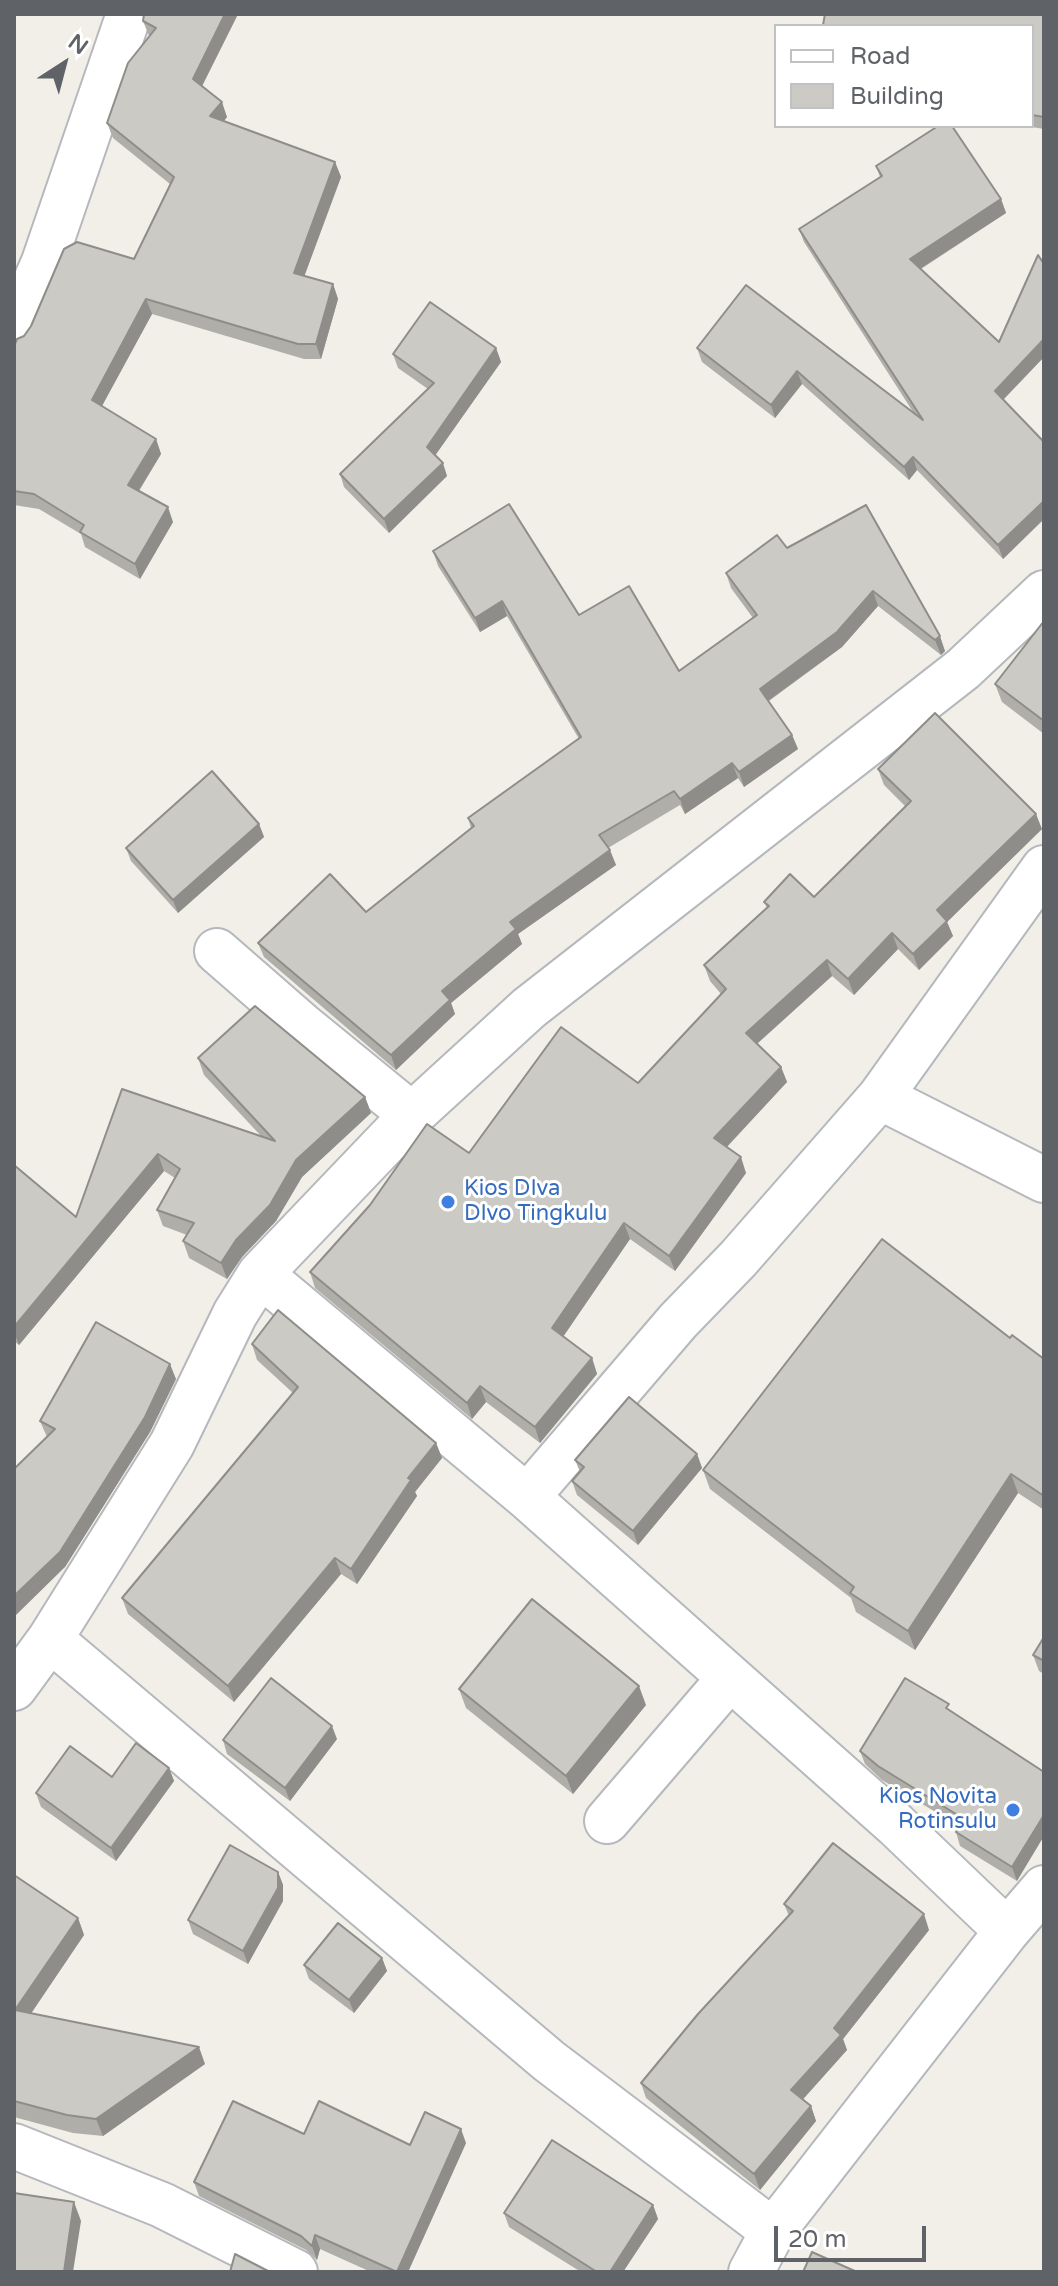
<!DOCTYPE html>
<html>
<head>
<meta charset="utf-8">
<style>
  body { margin:0 }
  #map { position:relative; width:1058px; height:2286px; overflow:hidden; background:#f1efe8; font-family:"Varela Round",sans-serif }
  canvas { display:block }
  .frame { position:absolute; inset:0; border:16px solid #5f6368; pointer-events:none }
  .legend { position:absolute; left:774px; top:24px; width:260px; height:104px; box-sizing:border-box; background:#fff; border:2px solid #bfc1c3; margin:0; padding:10px 14px; list-style:none; font-size:24px; color:#5f6368 }
  .legend li { display:flex; align-items:center; gap:16px; height:40px }
  .legend b { width:40px; border:2px solid #bfc1c3 }
  .north { position:absolute; left:24px; top:24px; width:80px; height:80px; -webkit-text-stroke:6px #fff; paint-order:stroke; rotate:36deg; font-size:22px; font-weight:700; line-height:32px; text-align:center; color:#5f6368 }
  .north::after { content:''; display:block; margin:auto; width:28px; height:36px; background:#5f6368; clip-path:polygon(50% 0,100% 100%,50% 72%,0 100%) }
  .scale { position:absolute; left:774px; top:2226px; width:152px; height:36px; box-sizing:border-box; border:4px solid #5f6368; border-top:0; padding-left:10px; font-size:24px; line-height:28px; white-space:nowrap; color:#5f6368; -webkit-text-stroke:6px #fff; paint-order:stroke }
</style>
</head>
<body>
<div id="map">
<canvas width="1058" height="2286"></canvas>
<div class="frame"></div>
<ul class="legend">
<li><b style="height:10px;background:#fff"></b>Road</li>
<li><b style="height:22px;background:#cccac5"></b>Building</li>
</ul>
<div class="north">N</div>
<div class="scale">20 m</div>
</div>
<script>
const context = document.querySelector('canvas').getContext('2d');
context.lineJoin = 'round';
function strokePath(path, color, width, dash) {
  context.strokeStyle = color;
  context.lineWidth = width;
  context.lineCap = dash ? 'butt' : 'round';
  context.setLineDash(dash || []);
  context.stroke(path);
}
function fill(path, color) {
  context.fillStyle = color;
  context.fill(path, 'evenodd');
}
function write(font, color, halo, rows, align = 'center') {
  context.font = font + ' "Varela Round",sans-serif';
  context.lineWidth = 6;
  context.setLineDash([]);
  context.textBaseline = 'middle';
  context.strokeStyle = halo;
  context.fillStyle = color;
  for (const [text, x, y, turn = 0] of rows) {
    context.save();
    context.translate(x, y);
    context.rotate((+turn || 0) * Math.PI / 180);
    context.textAlign = isNaN(turn) ? turn : align;
    if (halo) context.strokeText(text, 0, 0);
    context.fillText(text, 0, 0);
    context.restore();
  }
}
const street = new Path2D(`
  M14,331L44,262L129,14
  M217,951L303,1026L412,1115
  M880,1097L1044,1180
  M260,1274L412,1115L529,1008L963,669L1044,593
  M527,1497L678,1321L738,1259L880,1097L1044,868
  M50,1639L549,2061L773,2231
  M14,1688L50,1639L172,1444L235,1314L260,1274L527,1497L896,1825L1007,1931L773,2231L751,2272
  M607,1821L729,1679
  M1007,1931L1044,1888
  M14,2146L162,2205L295,2272`);
strokePath(street, '#b5b8bc', 48);
strokePath(street, '#fff', 44);
fill(new Path2D(`
  M144,14H238L202,86L227,117L224,121L335,162L341,177L304,276L333,284L338,299L321,359H304L152,314L102,406L156,439L161,454L139,491L173,522L140,579L85,547L81,534L39,509L14,505V346L24,336L134,259L170,184L113,138L107,123L149,36L143,21Z
  M1044,14V129L1026,126H1032V26Z
  M876,166L1001,199L1006,213L921,269L999,342L1044,264V357L1003,400L1044,442V519L1003,559L917,470L909,480L802,384L775,418L702,362L697,348L746,285L915,415L804,242L799,229L880,177Z
  M496,348L501,362L435,455L447,476L389,533L344,487L340,474L428,389L398,368L393,354Z
  M866,505L945,651L941,655L878,606L842,647L769,701L792,735L798,749L744,787L738,778L685,814L680,805L608,848L616,865L518,934L522,944L451,1003L455,1014L396,1070L264,957L258,943L366,912L471,828L468,818L579,739L507,616L480,632L438,566L433,551L579,615L679,671L753,618L731,588L726,573L787,548Z
  M1044,621V734L1002,702L995,684Z
  M878,769L1042,829L947,922L953,936L919,970L898,949L854,995L832,976L757,1044L781,1067L787,1082L727,1147L746,1173L675,1271L630,1239L563,1337L592,1358L597,1374L540,1443L486,1402L472,1419L315,1288L310,1272L469,1153L638,1083L721,994L710,981L704,965L767,908L764,902L814,897L905,806L884,785Z
  M259,824L264,837L178,913L131,861L126,848Z
  M198,1058L365,1097L371,1113L302,1177L276,1221L242,1257L227,1279L189,1258L183,1241L187,1235L163,1226L157,1210L175,1178L164,1171L19,1345L14,1341V1165L76,1217L122,1089L262,1137L204,1075Z
  M1010,1338L1044,1359V1510L1018,1493L915,1650L856,1612L851,1598L710,1489L703,1470Z
  M252,1344L436,1443L442,1458L415,1492L417,1496L357,1584L341,1574L234,1702L128,1614L122,1598L293,1393L257,1360Z
  M176,1379L150,1432L65,1567L47,1437L40,1421Z
  M697,1454L702,1468L638,1545L577,1495L572,1481L580,1472L575,1460Z
  M1044,1637V1674L1039,1671L1033,1655Z
  M459,1689L646,1705L573,1794L466,1708Z
  M951,1711L1044,1772L1017,1881L960,1846L956,1832L959,1826L882,1780L865,1764L860,1751Z
  M337,1739L290,1801L227,1754L223,1740Z
  M169,1768L174,1781L116,1861L41,1807L36,1793L112,1777Z
  M278,1872L283,1885V1901L248,1964L193,1934L188,1920Z
  M14,1875L78,1918L84,1935L31,2013L205,2064L103,2136L73,2133L14,2117Z
  M784,1904L929,1930L843,2039L847,2050L803,2099L811,2106L816,2121L760,2190L646,2098L641,2083L789,1916Z
  M382,1958L387,1971L354,2013L309,1979L304,1965Z
  M304,2134L410,2145L466,2143L408,2272H371L320,2249L317,2260L306,2250L199,2196L194,2182Z
  M653,2205L658,2219L623,2272H581L509,2227L504,2213Z`), '#afaea9');
fill(new Path2D(`
  M225,14H238L198,94L193,79Z
  M222,102L227,117L216,131L210,116Z
  M335,162L341,177L300,288L294,273Z
  M1001,199L1006,213L915,272L910,259Z
  M333,284L338,299L321,359L316,344Z
  M146,299L152,314L97,415L92,400Z
  M1044,339V357L999,404L995,391Z
  M496,348L501,362L432,460L427,447Z
  M797,371L802,384L775,418L771,405Z
  M156,439L161,454L133,500L128,485Z
  M913,457L917,470L909,480L904,467Z
  M443,463L447,476L389,533L384,519Z
  M1044,501V519L1003,559L998,545Z
  M168,507L173,522L140,579L135,564Z
  M873,591L878,606L842,647L765,703L760,689Z
  M502,601L507,616L480,632L475,618Z
  M940,636L945,651L941,655L935,640Z
  M792,735L798,749L744,787L739,772Z
  M732,763L738,778L685,814L680,799Z
  M1036,814L1042,829L947,922L953,936L919,970L913,954L937,910Z
  M259,824L264,837L178,913L173,900Z
  M610,850L616,865L518,934L522,944L451,1003L455,1014L396,1070L391,1055L442,991L510,922Z
  M892,933L898,949L854,995L848,979Z
  M827,960L832,976L751,1049L746,1033Z
  M781,1067L787,1082L720,1154L714,1138Z
  M365,1097L371,1113L302,1177L276,1221L242,1257L227,1279L221,1263L236,1240L296,1160Z
  M158,1154L164,1171L19,1345L14,1332V1327Z
  M741,1157L746,1173L675,1271L669,1256Z
  M624,1223L630,1239L558,1344L552,1328Z
  M592,1358L597,1374L540,1443L535,1427Z
  M170,1364L176,1379L150,1432L65,1567L14,1617V1596Z
  M480,1386L486,1402L472,1419L467,1403Z
  M436,1443L442,1458L415,1492L417,1496L357,1584L351,1569L408,1478Z
  M697,1454L702,1468L638,1545L633,1531Z
  M1011,1474L1018,1493L915,1650L908,1631Z
  M335,1558L341,1574L234,1702L228,1686Z
  M639,1686L646,1705L573,1794L566,1776Z
  M332,1726L337,1739L290,1801L285,1788Z
  M169,1768L174,1781L116,1861L111,1848Z
  M1044,1815V1836L1017,1881L1012,1867Z
  M278,1872L283,1885V1901L248,1964L243,1951Z
  M924,1914L929,1930L843,2039L847,2050L797,2106L791,2090L834,2028Z
  M78,1918L84,1935L22,2027L15,2010Z
  M382,1958L387,1971L354,2013L349,2000Z
  M199,2047L205,2064L103,2136L96,2119Z
  M811,2106L816,2121L760,2190L754,2174Z
  M461,2129L466,2143L408,2272H397Z
  M74,2202L81,2221L73,2272H64Z
  M653,2205L658,2219L623,2272H610Z
  M315,2235L320,2249L317,2260L312,2246Z`), '#8f8d8a');
const building = new Path2D(`
  M144,14H225L193,79L222,102L210,116L335,162L294,273L333,284L316,344H298L146,299L92,400L156,439L128,485L168,507L135,564L80,532L84,525L34,494L14,491V346L17,339L24,336L31,326L64,249L77,242L134,259L174,177L107,123L128,63L156,28L143,21Z
  M825,14H1044V117L1032,115V26H827L823,25Z
  M938,126H952L1001,199L910,259L999,342L1038,255L1044,264V339L995,391L1044,442V501L998,545L913,457L904,467L797,371L771,405L697,348L746,285L923,420L799,229L882,176L876,166Z
  M430,302L496,348L427,447L443,463L384,519L340,474L434,383L393,354Z
  M509,504L579,615L629,586L679,671L757,615L726,573L777,535L787,548L866,505L940,636L935,640L873,591L837,632L760,689L792,735L739,772L732,763L680,799L674,791L599,835L610,850L510,922L516,929L442,991L450,1000L391,1055L258,943L330,874L366,912L474,826L468,818L581,737L502,601L475,618L433,551Z
  M1044,621V721L995,684Z
  M935,713L1036,814L937,910L947,921L913,954L892,933L848,979L827,960L746,1033L781,1067L714,1138L741,1157L669,1256L624,1223L552,1328L592,1358L535,1427L480,1386L467,1403L310,1272L370,1205L427,1124L469,1153L561,1027L638,1083L726,989L704,965L769,906L764,902L790,874L814,897L911,801L878,769Z
  M212,771L259,824L173,900L126,848Z
  M255,1006L365,1097L296,1160L270,1205L236,1240L221,1263L183,1241L194,1223L157,1210L180,1169L158,1154L14,1327V1165L76,1217L122,1089L275,1141L198,1058Z
  M882,1239L1010,1338L1012,1335L1044,1359V1496L1011,1474L908,1631L850,1593L854,1587L703,1470Z
  M278,1310L436,1443L408,1478L411,1480L351,1569L335,1558L228,1686L122,1598L298,1387L252,1344Z
  M96,1322L170,1364L145,1417L60,1552L14,1596V1469L55,1429L40,1421Z
  M629,1397L697,1454L633,1531L572,1481L584,1467L575,1460Z
  M532,1599L639,1686L566,1776L459,1689Z
  M1044,1637V1661L1033,1655Z
  M271,1678L332,1726L285,1788L223,1740Z
  M905,1678L949,1704L946,1708L1044,1772V1815L1012,1867L956,1832L964,1819L878,1766L860,1751Z
  M136,1743L169,1768L111,1848L36,1793L70,1746L112,1777Z
  M833,1843L924,1914L834,2028L841,2035L791,2090L811,2106L754,2174L641,2083L698,2014L793,1911L784,1904Z
  M230,1845L278,1872V1888L243,1951L188,1920Z
  M14,1875L78,1918L15,2010L199,2047L96,2119L67,2115L14,2101Z
  M338,1923L382,1958L349,2000L304,1965Z
  M233,2101L304,2134L319,2101L410,2145L425,2112L461,2129L397,2272L315,2235L312,2246L301,2236L194,2182Z
  M552,2140L653,2205L610,2272H597L504,2213Z
  M14,2193L74,2202L64,2272H14Z
  M812,2252L857,2272H803Z
  M235,2254L270,2272H230Z`);
fill(building, '#cccac5');
strokePath(building, '#8f8d8a', 2);
for (const [x, y, r, color] of [
  [448,1202,8,"#3f7fe0"],
  [1013,1810,8,"#3f7fe0"]
]) {
  const dot = new Path2D();
  dot.arc(x, y, r, 0, 2 * Math.PI);
  context.fillStyle = color;
  context.fill(dot);
  strokePath(dot, '#fff', 3);
}
write('22px', '#366cbe', '#fff', [
  ["Kios DIva",464,1189],
  ["DIvo Tingkulu",464,1214],
  ["Kios Novita",997,1797,"right"],
  ["Rotinsulu",997,1822,"right"]
], 'left');
</script>
</body>
</html>
